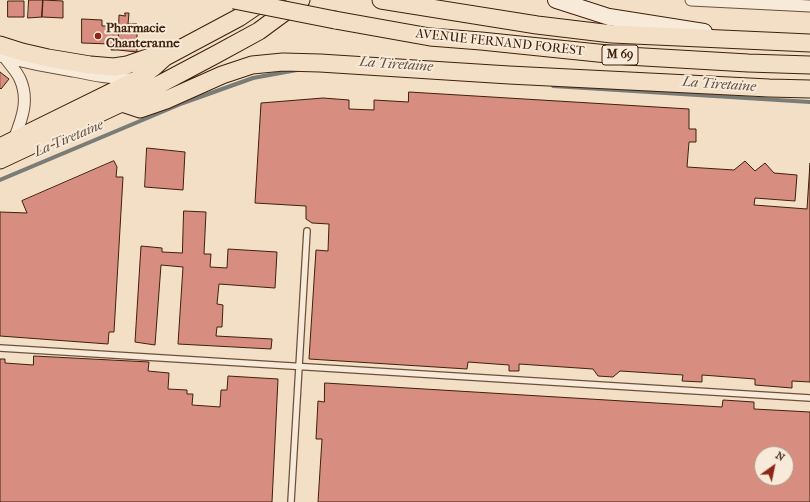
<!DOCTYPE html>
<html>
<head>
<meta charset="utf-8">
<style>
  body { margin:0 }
  #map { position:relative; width:810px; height:502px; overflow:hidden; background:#f2dfc5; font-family:"IM FELL French Canon",serif }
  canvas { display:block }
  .north { position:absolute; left:754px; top:446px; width:40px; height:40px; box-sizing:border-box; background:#f7ead9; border:1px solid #ad9987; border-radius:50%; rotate:33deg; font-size:11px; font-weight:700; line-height:16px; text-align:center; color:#3f200b }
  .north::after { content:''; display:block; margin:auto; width:14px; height:18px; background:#8f2418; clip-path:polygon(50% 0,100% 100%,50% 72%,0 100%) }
</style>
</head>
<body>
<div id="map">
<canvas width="810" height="502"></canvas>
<div class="north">N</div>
</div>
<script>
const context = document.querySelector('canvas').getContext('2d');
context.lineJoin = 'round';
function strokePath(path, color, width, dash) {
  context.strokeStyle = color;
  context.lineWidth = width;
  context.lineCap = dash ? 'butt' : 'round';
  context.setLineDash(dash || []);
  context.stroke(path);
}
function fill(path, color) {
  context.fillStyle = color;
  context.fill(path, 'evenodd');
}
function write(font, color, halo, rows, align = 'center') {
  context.font = font + ' "IM FELL French Canon",serif';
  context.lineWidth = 4;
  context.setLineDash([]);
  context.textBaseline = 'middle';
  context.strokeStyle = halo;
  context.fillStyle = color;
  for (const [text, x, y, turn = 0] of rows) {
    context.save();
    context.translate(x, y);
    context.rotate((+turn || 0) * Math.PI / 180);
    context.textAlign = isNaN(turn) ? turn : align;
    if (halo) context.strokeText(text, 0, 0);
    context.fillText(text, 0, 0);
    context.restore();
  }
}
strokePath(new Path2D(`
  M553,86L810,102
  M0,180L183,103L253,78L297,70`), '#7a7c78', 4);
const building = new Path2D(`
  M29,0H43L42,17L28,18Z
  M43,0L63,1V18L42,17Z
  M8,1H24V17H8Z
  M125,13H129L128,24H137V52L118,50L119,15L125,16Z
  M82,19L102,20V26H119L118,50H111L110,44L82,43Z
  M0,72L9,79L1,89L0,88Z
  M409,92L689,109V129H696V142H689L687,167L734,170L745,161L755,171L765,163L774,173L797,175L795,201L755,198L754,205L807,209L810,163V382L792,381V388L755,385V379L702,375V382L682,381L683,375L620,371L613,377L598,376L593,369L519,364V371H509V365L468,362L467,369L309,359L316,250L328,251L329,224L312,223L306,219V206L255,203L261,103L323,98L349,100V109L374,110V100L408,102Z
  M147,148L185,152L183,190L145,187Z
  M114,161L117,167L116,177H123L114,332H109L108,344L0,336V212L27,213L22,201Z
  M184,211L206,212L204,254H211L210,267L227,268L228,249L277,252L275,288L219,284L217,304L223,305L222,327H217L216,336L272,339L271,349L178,344L183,267L161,265L155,345L135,342L141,246L162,248V252L182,253Z
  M34,356L149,362L148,371L169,373L168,389L187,390V394H193L192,405L220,407L221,390H227L228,376L278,379L272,502H0V359H5V363L33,365Z
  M325,383L722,407L723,400L754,402V409L810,412V502H318L322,439H316L318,401L324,402ZM762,454H786V478H762Z`);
fill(building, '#d78e80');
strokePath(building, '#3f200b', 1);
const lane = new Path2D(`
  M0,348L810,398
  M291,502L307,231`);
const street = new Path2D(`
  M691,0L810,6
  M0,56C24,62 48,67 73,71C93,75 113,79 134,79
  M4,56C9,64 16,70 20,79C30,101 21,121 13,142`);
const secondary = new Path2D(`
  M556,0L609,17L704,32`);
const primary = new Path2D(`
  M381,0L537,25L612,34L810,43
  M335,20L430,37L481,41L627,56L748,63L810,65
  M0,45L22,52L48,58L90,65L114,67L127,65L150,57H165
  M122,103L140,109L166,100L222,75L252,65L283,62L320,63L509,75L769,88L810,89
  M0,147L138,79L154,67L165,57L240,17L265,0
  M0,160L147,91L215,55L259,31L301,0`);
strokePath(lane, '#6c503a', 8);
strokePath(street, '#6c503a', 13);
strokePath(secondary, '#3f200b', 18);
strokePath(primary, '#3f200b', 19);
strokePath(lane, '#f7ead9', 5.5);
strokePath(street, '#f7ead9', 11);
strokePath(secondary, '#f7ead9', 16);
strokePath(primary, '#f2dfc5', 17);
const primaryBridge = new Path2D(`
  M234,0L335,20`);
strokePath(primaryBridge, '#3f200b', 19, []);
strokePath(primaryBridge, '#f2dfc5', 17);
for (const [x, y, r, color] of [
  [98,36,4,"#8f2418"]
]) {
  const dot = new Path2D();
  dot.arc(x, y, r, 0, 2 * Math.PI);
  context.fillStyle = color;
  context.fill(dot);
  strokePath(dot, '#f7ead9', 1.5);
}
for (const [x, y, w] of [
  [620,55,36]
]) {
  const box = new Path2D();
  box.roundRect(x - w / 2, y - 10, w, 20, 3);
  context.fillStyle = '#f7ead9';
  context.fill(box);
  strokePath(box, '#3f200b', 1);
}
write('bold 12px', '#3f200b', null, [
  ["M 69",620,55]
]);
write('bold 13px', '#3f200b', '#f7ead9', [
  ["Pharmacie",106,29],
  ["Chanteranne",106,44]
], 'left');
write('13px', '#3f200b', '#f7ead9', [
  ["AVENUE FERNAND FOREST",500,43,6]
]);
write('italic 14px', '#5d4e41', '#f7ead9', [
  ["La Tiretaine",396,65,4],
  ["La Tiretaine",719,85,4],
  ["La Tiretaine",69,139,-23]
]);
</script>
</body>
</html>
